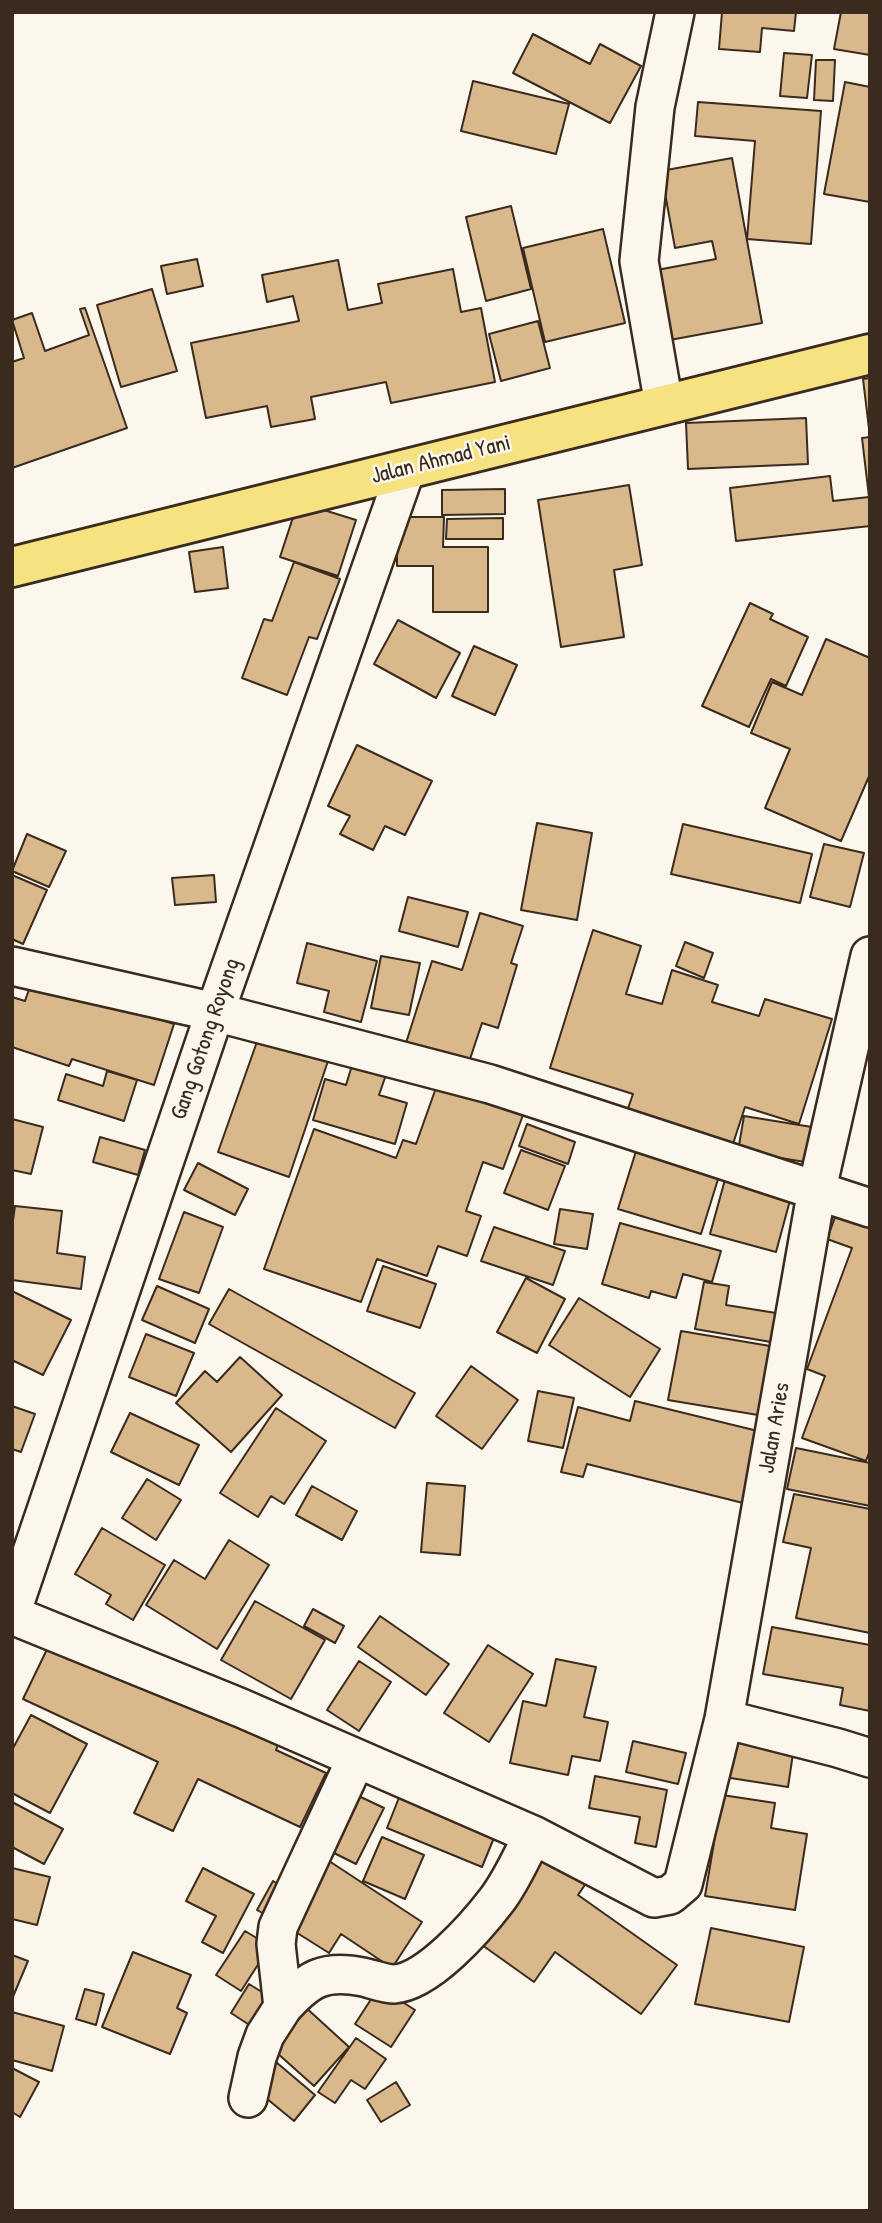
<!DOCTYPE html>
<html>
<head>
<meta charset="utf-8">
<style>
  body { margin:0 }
  #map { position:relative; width:882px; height:2223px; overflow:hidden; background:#fbf7ec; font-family:"Patrick Hand",sans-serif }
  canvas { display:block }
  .frame { position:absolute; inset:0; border:14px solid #3b2a1e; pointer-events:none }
</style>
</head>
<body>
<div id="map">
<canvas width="882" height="2223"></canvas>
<div class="frame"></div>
</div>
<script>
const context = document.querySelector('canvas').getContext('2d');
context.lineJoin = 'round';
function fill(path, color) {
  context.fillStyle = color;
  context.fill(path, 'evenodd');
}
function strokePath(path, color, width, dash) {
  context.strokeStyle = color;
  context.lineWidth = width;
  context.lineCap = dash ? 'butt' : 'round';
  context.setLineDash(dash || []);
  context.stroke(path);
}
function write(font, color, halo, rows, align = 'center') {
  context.font = font + ' "Patrick Hand",sans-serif';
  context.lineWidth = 5;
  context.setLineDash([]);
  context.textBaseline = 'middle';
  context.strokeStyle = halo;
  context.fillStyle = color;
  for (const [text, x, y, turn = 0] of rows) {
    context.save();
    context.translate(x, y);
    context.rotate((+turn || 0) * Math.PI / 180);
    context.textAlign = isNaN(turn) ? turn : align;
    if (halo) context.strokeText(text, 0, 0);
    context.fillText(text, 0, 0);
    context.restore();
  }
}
const building = new Path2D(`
  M722,12H796L794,31L762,28L760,52L719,49Z
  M841,12H870V55L834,49Z
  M533,34L590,64L600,44L641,66L610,123L513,73Z
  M784,53L812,55L807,98L780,96Z
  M816,60H835L833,101L814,100Z
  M473,81L569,104L556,154L461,131Z
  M845,82L870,87V202L824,194Z
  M698,102L821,111L811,244L747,239L755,141L695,136Z
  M732,158L762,323L659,342L646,272L716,259L712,241L675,248L661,171Z
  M511,206L531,289L486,301L466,217Z
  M603,229L625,323L545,342L523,248Z
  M197,259L203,286L167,294L161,266Z
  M338,260L348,310L382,303L378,284L453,269L461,312L481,308L495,382L391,403L386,382L311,397L315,419L271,427L267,406L206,418L191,343L299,321L293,296L267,302L262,275Z
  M152,289L177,371L121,387L97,305Z
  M85,308L127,428L12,468V362L24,358L12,320L32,313L45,351L89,335L80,309Z
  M538,321L550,368L501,381L489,334Z
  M870,378V526L736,541L730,488L830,476L833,501L869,497L862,438L870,437L863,379Z
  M806,418L808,464L688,469L686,423Z
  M629,485L642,565L614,570L624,637L561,647L538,500Z
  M505,489V514L442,515V490Z
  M298,502L356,520L338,576L280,557Z
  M397,517H444L443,547H488V612H433V566H397Z
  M503,518V539H446L447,519Z
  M223,547L228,588L195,592L189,552Z
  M294,562L340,579L317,639L309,637L287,695L242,678L264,619L272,621Z
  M750,603L773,614L770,619L808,637L786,686L771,679L749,727L702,706Z
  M398,620L460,653L436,698L374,664Z
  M826,639L870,658V774L841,841L765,808L790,749L751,733L772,682L802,695Z
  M474,646L517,665L495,715L452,696Z
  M357,745L432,781L405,835L385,826L373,850L340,834L350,816L328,806Z
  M537,823L592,833L577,920L521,910Z
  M683,824L812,854L800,903L671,874Z
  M27,834L66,851L49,887L12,871Z
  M824,844L864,853L850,907L810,897Z
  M12,875L47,890L23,944L12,939Z
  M214,875L216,902L175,905L172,878Z
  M408,897L468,912L458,947L399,931Z
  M480,913L523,926L511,963L517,965L498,1028L482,1023L469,1062L406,1043L432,961L462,970Z
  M593,930L641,946L626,994L662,1004L672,970L718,985L712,1002L759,1016L765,999L832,1019L799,1124L745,1107L731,1150L625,1117L633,1094L550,1068Z
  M685,942L713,953L704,978L676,966Z
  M307,943L377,961L361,1022L324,1012L329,991L297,983Z
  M381,956L420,963L409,1015L371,1008Z
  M33,978L174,1024L154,1085L72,1059L69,1066L12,1047V997L25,1001Z
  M259,1036L328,1061L289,1177L218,1152Z
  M353,1062L387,1072L379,1095L407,1103L395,1144L313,1120L325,1079L346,1085Z
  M107,1071L137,1080L124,1121L58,1100L66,1074L103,1086Z
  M437,1085L523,1115L503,1169L483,1162L466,1211L481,1216L467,1256L438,1246L427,1276L377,1259L361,1302L264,1269L314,1129L396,1158L403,1140L416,1144Z
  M744,1116L812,1127L805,1162L738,1151Z
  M12,1119L43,1127L31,1174L12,1170Z
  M527,1124L575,1142L568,1164L519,1146Z
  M100,1137L145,1150L138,1175L93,1162Z
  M521,1150L565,1166L548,1210L504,1193Z
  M636,1151L719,1176L701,1234L618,1209Z
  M198,1163L248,1189L235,1215L184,1190Z
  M726,1176L792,1193L776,1252L710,1234Z
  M15,1206L62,1211L57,1253L85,1257L81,1289L12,1280V1227Z
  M560,1209L593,1214L587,1249L554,1244Z
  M184,1212L223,1227L199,1293L159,1279Z
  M837,1212L870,1224V1450L866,1461L802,1438L825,1376L807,1369L852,1248L827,1239Z
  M620,1223L721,1251L712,1282L683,1274L676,1298L651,1291L649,1298L602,1284Z
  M494,1227L565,1251L553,1285L481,1261Z
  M383,1266L436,1284L420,1328L367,1311Z
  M526,1278L565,1299L537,1353L497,1332Z
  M704,1282L729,1286L726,1305L776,1313L771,1342L695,1329Z
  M157,1286L209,1309L195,1343L142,1320Z
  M229,1289L415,1393L395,1428L209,1324Z
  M12,1291L71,1320L43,1375L14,1361L12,1365Z
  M579,1298L660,1349L630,1397L549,1345Z
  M681,1331L776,1347L764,1416L668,1400Z
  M146,1334L194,1353L176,1396L129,1377Z
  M240,1357L282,1395L231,1452L176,1403L205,1371L217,1382Z
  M471,1366L518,1400L482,1449L436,1416Z
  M538,1391L574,1398L563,1448L528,1441Z
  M635,1401L766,1433L747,1504L587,1464L583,1477L561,1472L578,1407L630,1421Z
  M12,1406L35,1414L21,1452L12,1449Z
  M276,1408L326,1441L284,1504L271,1496L258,1517L220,1493Z
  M130,1413L199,1445L179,1485L111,1452Z
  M796,1448L870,1463V1506L787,1489Z
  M147,1479L181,1500L156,1540L122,1518Z
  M427,1483L465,1486L460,1555L421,1552Z
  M312,1486L357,1511L342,1540L296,1515Z
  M794,1494L870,1509V1633L796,1618L811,1548L783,1542Z
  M102,1528L165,1565L133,1620L106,1604L111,1595L75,1574Z
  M229,1540L269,1565L217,1649L146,1605L174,1560L205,1579Z
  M255,1601L325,1640L291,1699L221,1660Z
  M313,1609L344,1626L335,1643L304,1626Z
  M380,1616L449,1664L426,1695L358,1647Z
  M772,1627L870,1645V1711L840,1705L843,1688L763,1674Z
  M52,1639L278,1745L276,1750L326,1773L300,1827L198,1779L173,1831L134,1813L158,1762L23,1699Z
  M488,1645L533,1674L489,1742L444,1713Z
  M556,1659L596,1667L584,1717L608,1722L600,1761L572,1756L568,1775L510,1763L523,1701L546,1706Z
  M359,1661L391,1682L359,1731L327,1710Z
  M31,1715L87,1744L50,1813L12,1793V1750Z
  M732,1730L795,1740L788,1787L724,1777Z
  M633,1741L686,1753L678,1784L626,1772Z
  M595,1776L667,1790L656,1847L635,1843L640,1817L589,1808Z
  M348,1791L384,1808L356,1864L320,1846Z
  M400,1795L496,1833L482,1867L387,1828Z
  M722,1795L775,1803L771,1828L807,1834L795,1910L705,1896Z
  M12,1802L63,1829L44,1864L12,1847Z
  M382,1837L424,1855L405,1899L363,1881Z
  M543,1846L589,1879L578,1895L677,1965L641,2014L555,1952L534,1982L475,1940Z
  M326,1859L422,1922L392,1968L341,1934L329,1953L283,1924Z
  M12,1868L50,1877L37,1925L12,1919Z
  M203,1868L254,1894L223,1953L202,1942L216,1916L186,1901Z
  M273,1881L287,1890L271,1918L257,1910Z
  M711,1928L804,1947L789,2022L695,2004Z
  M245,1931L270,1946L241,1991L216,1975Z
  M133,1952L191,1975L177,2008L187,2013L170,2054L102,2027Z
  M12,1955L28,1961L12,1999Z
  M249,1984L270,1997L251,2026L231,2013Z
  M379,1987L415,2010L391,2047L355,2024Z
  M85,1989L104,1994L96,2025L76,2019Z
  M303,2005L349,2047L314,2086L267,2044Z
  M12,2012L64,2026L52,2071L12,2060Z
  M356,2038L386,2059L365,2089L351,2080L335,2103L318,2092Z
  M276,2062L315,2095L294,2121L255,2089Z
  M12,2068L39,2082L20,2117L12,2112Z
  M396,2082L410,2105L381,2122L367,2100Z`);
fill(building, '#d9b88c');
strokePath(building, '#3b2a1e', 2);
const minor = new Path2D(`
  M664,405L639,261L655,107L675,12
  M12,966L215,1012L490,1084L870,1208
  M12,1611L215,1012L406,469
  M12,1615L241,1708L533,1835L654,1898L670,1895L683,1884L724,1719L817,1189L870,956
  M724,1719L838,1748L870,1758
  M283,2007C308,1979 324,1969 363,1977C372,1979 385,1984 394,1984C428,1982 476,1927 496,1901C511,1882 522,1856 533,1835
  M248,2098L257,2057L265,2035L283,2007L276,1944L278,1927L356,1759`);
const trunk = new Path2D(`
  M12,567L870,354`);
strokePath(minor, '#3b2a1e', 42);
strokePath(trunk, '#3b2a1e', 44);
strokePath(minor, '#fbf7ec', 37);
strokePath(trunk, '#f7e281', 38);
write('23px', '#3b2a1e', '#fbf7ec', [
  ["Jalan Ahmad Yani",441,460,-14],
  ["Gang Gotong Royong",206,1039,-71],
  ["Jalan Aries",775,1428,-80]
]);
</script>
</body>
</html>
